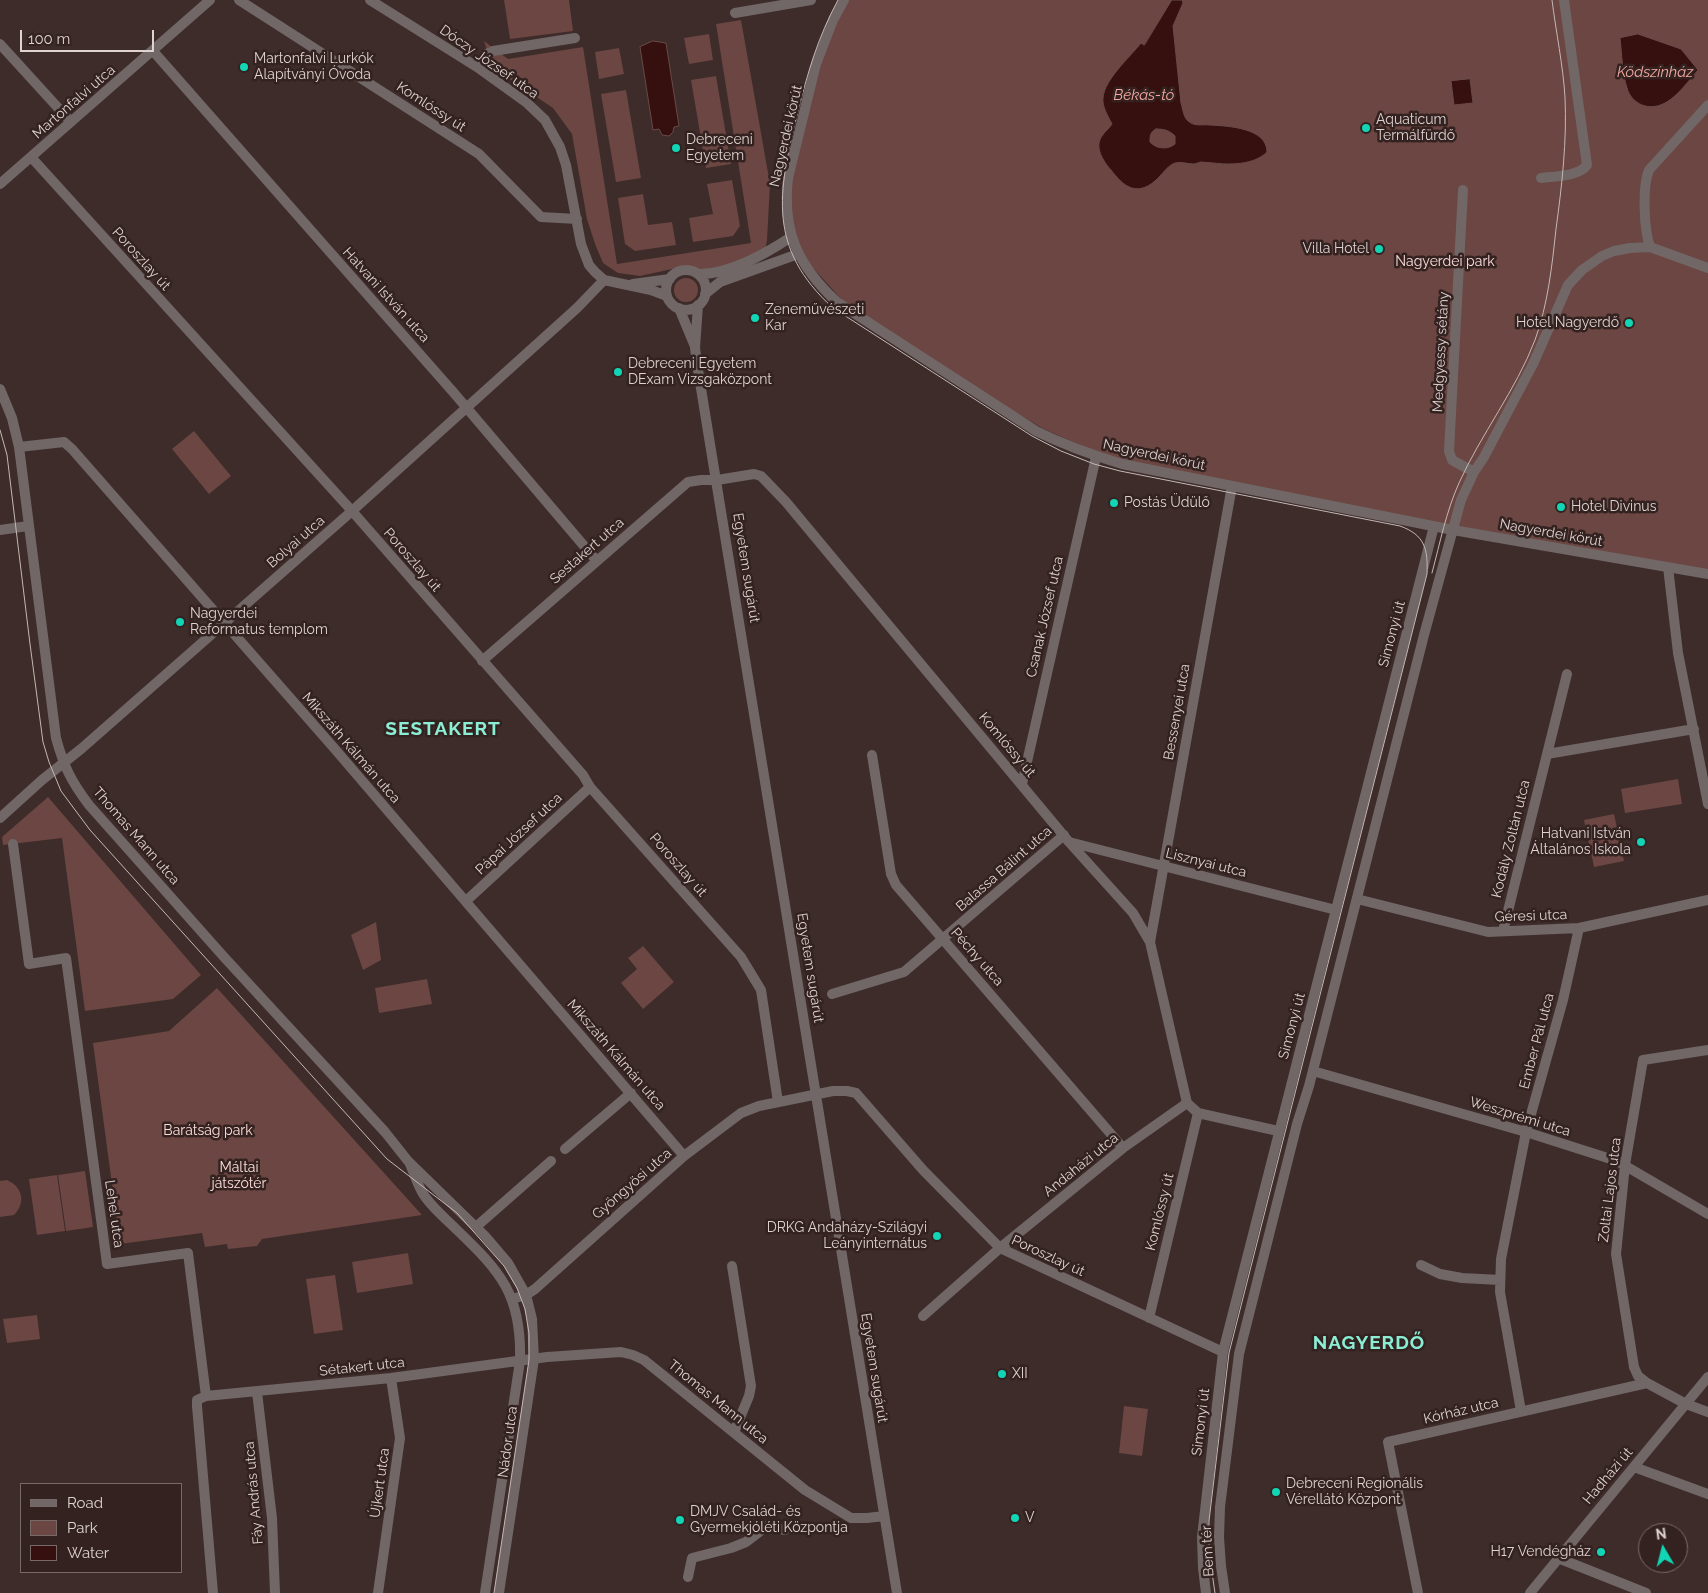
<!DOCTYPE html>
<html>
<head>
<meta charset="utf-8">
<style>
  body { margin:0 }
  #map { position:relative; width:1708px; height:1593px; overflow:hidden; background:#3d2c2a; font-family:Raleway,sans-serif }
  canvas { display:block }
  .legend { position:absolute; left:20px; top:1483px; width:162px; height:90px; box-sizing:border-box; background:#332220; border:1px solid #776967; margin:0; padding:6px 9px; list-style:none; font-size:15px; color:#ded3d1 }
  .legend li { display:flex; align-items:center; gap:10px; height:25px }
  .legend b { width:25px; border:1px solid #776967 }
  .north { position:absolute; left:1638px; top:1523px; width:50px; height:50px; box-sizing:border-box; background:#332220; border:1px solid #776967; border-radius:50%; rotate:352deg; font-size:14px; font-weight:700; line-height:20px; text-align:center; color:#ded3d1 }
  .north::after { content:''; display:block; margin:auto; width:18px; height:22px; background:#11d5b4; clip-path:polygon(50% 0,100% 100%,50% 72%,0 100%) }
  .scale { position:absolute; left:20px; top:30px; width:134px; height:22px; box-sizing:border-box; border:2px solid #ded3d1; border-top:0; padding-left:6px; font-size:15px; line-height:18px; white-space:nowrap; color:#ded3d1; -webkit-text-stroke:4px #332220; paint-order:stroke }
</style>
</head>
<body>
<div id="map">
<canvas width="1708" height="1593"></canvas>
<ul class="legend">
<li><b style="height:6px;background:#716766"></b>Road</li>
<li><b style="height:14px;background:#6b4642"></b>Park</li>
<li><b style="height:14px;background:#36100e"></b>Water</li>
</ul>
<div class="north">N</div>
<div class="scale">100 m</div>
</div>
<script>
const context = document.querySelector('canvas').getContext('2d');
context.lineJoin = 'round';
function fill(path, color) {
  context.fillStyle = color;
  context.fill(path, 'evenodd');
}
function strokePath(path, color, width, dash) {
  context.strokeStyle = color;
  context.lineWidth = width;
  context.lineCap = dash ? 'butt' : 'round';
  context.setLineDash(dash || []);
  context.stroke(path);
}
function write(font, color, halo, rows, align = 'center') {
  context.font = font + ' Raleway,sans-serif';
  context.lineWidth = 5;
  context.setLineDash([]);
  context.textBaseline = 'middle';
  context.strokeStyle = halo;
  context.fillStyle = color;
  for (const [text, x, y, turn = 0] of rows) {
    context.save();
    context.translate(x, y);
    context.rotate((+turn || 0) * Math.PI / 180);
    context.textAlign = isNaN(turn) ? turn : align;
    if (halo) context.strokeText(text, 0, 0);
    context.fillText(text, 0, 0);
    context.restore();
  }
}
fill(new Path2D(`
  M504,0H569L573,31L510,39Z
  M844,0H1708V574L1122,464L1042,428L1000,403L843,301L815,270L798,254L786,195L816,64Z
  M741,20L770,184L767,240L765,251L707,272L686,266L640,276L618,273L603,263L595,244L587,219L572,134L553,108L493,68L484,41L508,59L583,47L617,264L751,243L716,24Z
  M709,34L713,60L689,64L684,38Z
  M619,48L624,74L599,79L595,52Z
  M716,76L731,164L706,168L691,80Z
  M626,90L641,178L616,182L601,94Z
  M732,180L740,226L733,236L693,242L689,218L713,214L707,184Z
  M643,194L648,225L672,222L676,245L635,251L625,244L618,198Z
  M674 290a12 12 0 1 1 24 0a12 12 0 1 1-24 0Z
  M194,431L231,476L209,494L172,449Z
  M1678,779L1682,804L1625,813L1621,789Z
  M48,797L201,975L173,999L85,1011L62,838L3,845L2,837Z
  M1614,814L1624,861L1594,867L1584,820Z
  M376,922L381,960L363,970L351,935Z
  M643,946L674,982L643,1009L621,983L637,969L628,958Z
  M427,979L432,1004L379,1013L375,988Z
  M217,988L422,1215L262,1239L257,1246L228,1249L227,1244L205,1247L202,1233L120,1244L93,1043L169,1031Z
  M85,1171L93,1227L66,1231L58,1175Z
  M57,1175L65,1231L37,1235L29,1179Z
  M7,1180C23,1187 26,1203 14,1215L0,1217V1181Z
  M408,1253L413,1284L357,1293L352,1262Z
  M335,1275L343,1330L314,1334L306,1279Z
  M37,1315L40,1339L7,1343L3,1319Z
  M1124,1406L1148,1409L1142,1456L1119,1453Z`), '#6b4642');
const water = new Path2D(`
  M1172,0H1182L1183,3L1173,26L1181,103C1183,109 1183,116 1188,121C1195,127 1202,124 1210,125C1229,126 1267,128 1267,152C1254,165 1231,165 1213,163C1209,163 1205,162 1201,162C1200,162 1195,164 1194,164C1186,164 1178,160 1171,165C1165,169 1161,176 1155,181C1136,197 1123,186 1111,170C1103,161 1094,147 1102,136C1105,131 1109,129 1112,124C1108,116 1102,107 1103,98C1104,80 1130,57 1141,43L1144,45ZM1156,129C1164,129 1169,130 1175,136V144C1168,150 1156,149 1150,142C1150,136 1150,132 1156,129Z
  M1638,34L1681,49L1698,70C1684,86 1666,114 1642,105C1635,102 1629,96 1627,88C1622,73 1622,54 1620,38Z
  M653,41L666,43L679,126L674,127L673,132L669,136L662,135L659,129L653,130L640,47Z
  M1470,79L1473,103L1454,105L1451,81Z`);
fill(water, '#36100e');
strokePath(water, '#684a48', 1);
strokePath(new Path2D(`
  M239,0L479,154L541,217L577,219
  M370,0L477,67L527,103L545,120L560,147L566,165L581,244L589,265L595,272L604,280L651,290L667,296
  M844,0L833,20L816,64L788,178C782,232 798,266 837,302L1036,431C1064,445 1092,455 1122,464L1453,530L1708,574
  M735,13L811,0
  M0,44L71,122
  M153,51L454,393L596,560
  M477,67L486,54L493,51L575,38
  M31,157L352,511L583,775L590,787L741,957L761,990L778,1102
  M1541,178C1554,176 1578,177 1587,165L1564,0
  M0,184L210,0
  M1463,190L1449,451L1452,460L1474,472
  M1650,247C1644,230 1642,187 1649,170L1708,105
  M666 290a20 20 0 1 1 40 0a20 20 0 1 1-40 0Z
  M698,274C728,275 767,253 791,237
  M633,284L670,279
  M705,294L720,282L798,254
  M698,305L695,348L698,370L897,1593
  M679,308L694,344
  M0,389L12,418L19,447L56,738C64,767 71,781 89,805L224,957L385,1132L408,1161L485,1236L508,1263L526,1295L532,1319L534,1359L499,1593
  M19,447L64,442L72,449L334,748L684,1156
  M0,530L28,526
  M1668,567L1678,653L1708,804
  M482,661L688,482L701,480H717L754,474L761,476L786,502L1069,842L1133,913L1150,942L1187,1103
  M1547,754L1694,729
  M872,755L891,874L896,885L1123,1148
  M1022,784L1096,457
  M0,818L42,780L81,749L352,511L577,308L604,280
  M1069,842L1336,910
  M13,844L29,964L66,958L107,1264L188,1253L206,1396L197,1400V1406L213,1593
  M1357,899L1488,932L1579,928L1708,900
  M466,901L590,787
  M1503,931L1567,674
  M1150,942L1232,486
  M832,994L904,972L1064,835
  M1313,1071L1526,1132L1617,1161L1708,1214
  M1187,1103L1198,1113L1278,1131
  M565,1149L631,1093
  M410,1164C414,1173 417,1183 422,1192C430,1206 444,1217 456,1229C501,1272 522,1295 520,1361L485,1593
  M477,1226L551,1161
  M1421,1265L1440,1274L1462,1278L1500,1280
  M732,1266L751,1386L749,1396L734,1432
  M512,1299L526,1295L535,1289L684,1156L741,1113L759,1106L833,1091H847L856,1093L923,1170L1000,1248L1223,1352
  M923,1316L1000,1248L1123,1148L1187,1103
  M1149,1318L1198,1113
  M1647,1383L1638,1376L1634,1367L1616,1254L1625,1165L1643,1060L1708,1050
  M257,1392L272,1518L275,1593
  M206,1396L391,1378L547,1357L621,1352L633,1355L644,1360L805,1490L851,1518H867L884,1516
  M1521,1411L1500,1292L1501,1259L1526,1132L1563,1000L1579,928
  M1634,1467L1708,1494
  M1558,1558L1646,1593
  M688,1577L692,1558L731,1548L746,1542L767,1526L785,1530
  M378,1593L400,1438L391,1378
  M1206,1593L1203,1568L1202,1537L1223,1352L1434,526
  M1225,1593L1221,1566L1219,1537L1220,1507L1239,1354L1297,1124L1309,1086L1424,635L1461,500L1474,472L1484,457L1533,364L1568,285L1582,270L1602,256L1614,251L1630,248L1650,247L1708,268
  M1418,1593L1388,1442L1647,1383L1686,1404L1708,1412
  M1530,1593L1708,1377`), '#716766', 10);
strokePath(new Path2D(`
  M838,0C817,39 808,72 797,115C778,193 767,248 833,308L1032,436L1061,451L1094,464L1120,471L1400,526C1425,535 1428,549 1427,574L1229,1353L1209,1521V1552L1215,1593
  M0,430L7,455L30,644L43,742L49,762L61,791L90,830L387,1159L457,1213L504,1266L517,1288L525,1309L529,1333V1360L494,1593
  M1432,573C1440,543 1446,512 1459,483C1481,434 1516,390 1535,340C1548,304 1552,266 1556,229C1562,185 1567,141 1565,97C1563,65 1556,32 1552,0`), '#c4b8b6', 1);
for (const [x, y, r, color] of [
  [244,67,5,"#11d5b4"],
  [1366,128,5,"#11d5b4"],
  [676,148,5,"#11d5b4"],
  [1379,249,5,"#11d5b4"],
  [755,318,5,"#11d5b4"],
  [1629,323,5,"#11d5b4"],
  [618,372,5,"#11d5b4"],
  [1114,503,5,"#11d5b4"],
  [1561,507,5,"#11d5b4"],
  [180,622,5,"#11d5b4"],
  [1641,842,5,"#11d5b4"],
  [937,1236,5,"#11d5b4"],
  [1002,1374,5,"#11d5b4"],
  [1276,1492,5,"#11d5b4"],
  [1015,1518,5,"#11d5b4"],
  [680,1520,5,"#11d5b4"],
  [1601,1552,5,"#11d5b4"]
]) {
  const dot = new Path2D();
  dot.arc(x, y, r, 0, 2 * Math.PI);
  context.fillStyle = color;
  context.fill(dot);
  strokePath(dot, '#332220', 2);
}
write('14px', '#ded3d1', '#332220', [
  ["Martonfalvi Lurkók",254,59],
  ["Alapítványi Óvoda",254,75],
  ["Aquaticum",1376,120],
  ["Termálfürdő",1376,136],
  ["Debreceni",686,140],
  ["Egyetem",686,156],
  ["Villa Hotel",1369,249,"right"],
  ["Zeneművészeti",765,310],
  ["Kar",765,326],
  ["Hotel Nagyerdő",1619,323,"right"],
  ["Debreceni Egyetem",628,364],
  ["DExam Vizsgaközpont",628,380],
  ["Postás Üdülő",1124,503],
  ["Hotel Divinus",1571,507],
  ["Nagyerdei",190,614],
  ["Reformatus templom",190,630],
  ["Hatvani István",1631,834,"right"],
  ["Általános Iskola",1631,850,"right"],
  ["DRKG Andaházy-Szilágyi",927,1228,"right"],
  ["Leányinternátus",927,1244,"right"],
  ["XII",1012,1374],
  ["Debreceni Regionális",1286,1484],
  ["Vérellátó Központ",1286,1500],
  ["DMJV Család- és",690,1512],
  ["Gyermekjóléti Központja",690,1528],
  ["V",1025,1518],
  ["H17 Vendégház",1591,1552,"right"]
], 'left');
write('14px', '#ded3d1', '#332220', [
  ["Dóczy József utca",489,62,35],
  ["Martonfalvi utca",74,102,-41],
  ["Komlóssy út",431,107,33],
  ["Nagyerdei körút",786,136,-77],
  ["Poroszlay út",141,259,48],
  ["Hatvani István utca",386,295,48],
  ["Medgyessy sétány",1441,352,-87],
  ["Nagyerdei körút",1154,455,12],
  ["Nagyerdei körút",1551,533,10],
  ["Bolyai utca",296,542,-41],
  ["Sestakert utca",587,551,-41],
  ["Poroszlay út",412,560,49],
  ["Egyetem sugárút",746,568,81],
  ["Csanak József utca",1045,617,-77],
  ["Simonyi út",1392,634,-75],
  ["Bessenyei utca",1177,712,-80],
  ["Komlóssy út",1007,745,50],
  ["Mikszáth Kálmán utca",351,748,49],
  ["Pápai József utca",519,834,-43],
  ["Thomas Mann utca",136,836,49],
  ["Kodály Zoltán utca",1511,839,-76],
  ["Lisznyai utca",1206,863,14],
  ["Poroszlay út",678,865,49],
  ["Balassa Bálint utca",1004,869,-41],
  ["Géresi utca",1531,916,-2],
  ["Péchy utca",977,957,49],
  ["Egyetem sugárút",810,968,81],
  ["Simonyi út",1292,1026,-75],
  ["Ember Pál utca",1537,1041,-75],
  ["Mikszáth Kálmán utca",616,1055,49],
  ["Weszprémi utca",1520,1117,17],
  ["Andaházi utca",1081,1165,-39],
  ["Gyöngyösi utca",632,1184,-41],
  ["Zoltai Lajos utca",1610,1190,-83],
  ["Komlóssy út",1160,1212,-76],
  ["Lehel utca",114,1214,82],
  ["Poroszlay út",1048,1256,25],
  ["Sétakert utca",362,1367,-6],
  ["Egyetem sugárút",874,1368,81],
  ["Thomas Mann utca",718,1402,39],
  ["Kórház utca",1461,1411,-13],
  ["Simonyi út",1201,1422,-83],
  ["Nádor utca",508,1442,-82],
  ["Hadházi út",1608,1476,-50],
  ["Újkert utca",380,1483,-82],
  ["Fáy András utca",254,1493,-95],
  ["Bem tér",1208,1551,-93]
]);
write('14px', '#fcdcd8', '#332220', [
  ["Nagyerdei park",1445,262],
  ["Barátság park",208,1131],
  ["Máltai",239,1168],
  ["játszótér",239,1184]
]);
write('italic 15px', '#f5a9a1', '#332220', [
  ["Ködszínház",1655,72],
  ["Békás-tó",1144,95]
]);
context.letterSpacing = '1px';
write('bold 19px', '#8aedd4', '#332220', [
  ["SESTAKERT",443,729],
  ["NAGYERDŐ",1369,1343]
]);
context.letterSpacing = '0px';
</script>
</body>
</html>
